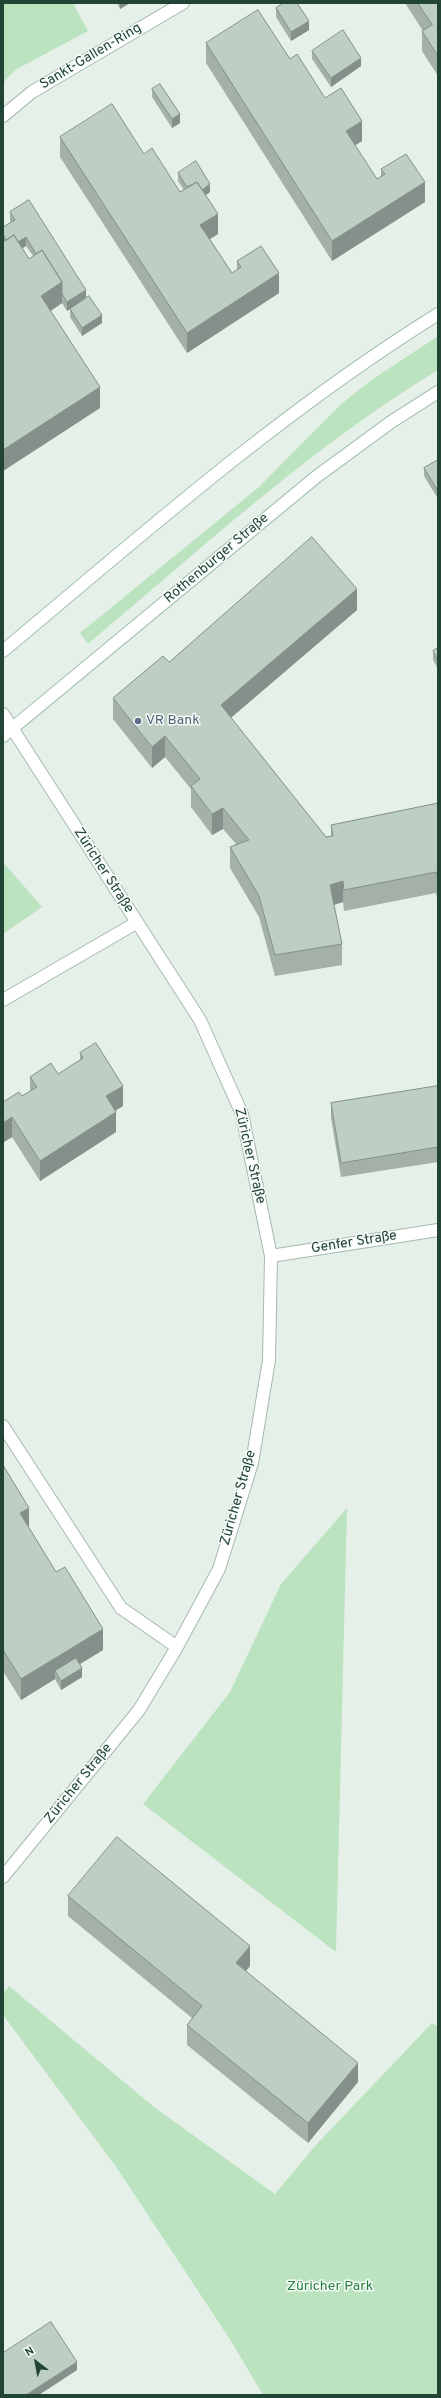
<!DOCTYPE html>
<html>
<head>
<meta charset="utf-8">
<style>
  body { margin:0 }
  #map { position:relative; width:441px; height:2398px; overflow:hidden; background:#e5f0e9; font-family:Overpass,sans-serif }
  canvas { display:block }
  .frame { position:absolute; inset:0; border:4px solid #214435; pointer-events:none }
  .north { position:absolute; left:16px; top:2342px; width:40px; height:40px; -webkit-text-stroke:3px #f6fbf8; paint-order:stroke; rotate:328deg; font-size:11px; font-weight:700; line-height:16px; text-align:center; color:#214435 }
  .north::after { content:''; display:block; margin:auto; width:14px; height:18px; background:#214435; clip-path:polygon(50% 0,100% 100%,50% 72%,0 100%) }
</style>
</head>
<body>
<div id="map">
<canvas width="441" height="2398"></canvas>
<div class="frame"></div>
<div class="north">N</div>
</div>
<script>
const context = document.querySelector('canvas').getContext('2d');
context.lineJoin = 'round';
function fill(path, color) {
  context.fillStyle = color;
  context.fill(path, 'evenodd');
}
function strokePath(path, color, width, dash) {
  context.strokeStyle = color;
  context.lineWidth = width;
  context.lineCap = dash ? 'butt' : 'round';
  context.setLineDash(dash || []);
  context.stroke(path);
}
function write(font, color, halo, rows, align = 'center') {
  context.font = font + ' Overpass,sans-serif';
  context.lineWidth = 3;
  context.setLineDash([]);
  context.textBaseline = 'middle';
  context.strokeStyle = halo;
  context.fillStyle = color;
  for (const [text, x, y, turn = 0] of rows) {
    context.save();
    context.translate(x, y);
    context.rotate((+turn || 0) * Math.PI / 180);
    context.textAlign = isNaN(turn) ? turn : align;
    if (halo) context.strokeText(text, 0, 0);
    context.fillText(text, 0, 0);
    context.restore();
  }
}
fill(new Path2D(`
  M3,3H73L88,31L15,70L3,83Z
  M438,336V370C311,447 201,549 88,644L80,633L259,487L340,405L370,381Z
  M3,862L42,907L3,934Z
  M347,1508L336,1952L143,1804L230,1692L281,1584Z
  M9,1986L154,2107L275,2194L316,2145L432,2023L438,2027V2395H263L231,2341L117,2168L3,2015V1993Z`), '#bce3c0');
const lane = new Path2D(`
  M3,1000L136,923`);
const street = new Path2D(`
  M3,116L32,92L183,3
  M3,714L200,1020L242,1114L271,1256L269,1360L252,1463L219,1569L177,1647L139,1710L3,1877
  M271,1256L438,1230
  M3,1426L121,1608L177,1647`);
const secondary = new Path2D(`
  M3,651C144,533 282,411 438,314
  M3,736L316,477L391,422L438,392`);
strokePath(lane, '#a6b9af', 14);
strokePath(street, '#a6b9af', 14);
strokePath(secondary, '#a5c0b2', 14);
strokePath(lane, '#fff', 12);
strokePath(street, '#fff', 12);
strokePath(secondary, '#fff', 12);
fill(new Path2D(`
  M117,3H130L120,9Z
  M405,3H438V76L422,51V31H423Z
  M276,8L309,30L291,41L276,17Z
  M206,43L290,59L362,141L355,145L377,179L381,176V169L425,202L332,261L206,63Z
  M312,51L361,66L331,87L312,59Z
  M152,89L180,123L172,128L152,97Z
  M60,137L144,154L180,192L184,190L178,181V173L210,192L206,195L218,234L210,239L232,273L237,270V261L279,293L187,353L60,157Z
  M10,212L86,298L102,323L82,336L70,317V309L67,311L62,303L51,311L100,408L3,471V227L11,222L10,221ZM26,246L33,256L29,259L22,248Z
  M438,460V499L424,476V468Z
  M357,610L231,718L326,837L331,836V825L438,803V902L436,893L344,911L343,902L334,905L342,944V965L275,976L259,917L230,868V847L236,844L223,829L212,835L191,807V789L165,757L152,768L113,719V698L169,662Z
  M438,648V669L433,660V651Z
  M80,1053L123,1106L115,1111L116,1132L40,1181L12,1137L4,1142V1160L3,1102L22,1096L30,1091V1077L58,1074L80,1060Z
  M438,1086V1162L341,1177L331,1118V1103Z
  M3,1465L29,1528L103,1650L79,1664L82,1677L61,1690L55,1679L21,1700L3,1671Z
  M68,1896L250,1966L246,1971L358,2082L308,2143L187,2045V2025L192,2018L68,1916Z`), '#a3b1a9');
fill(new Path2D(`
  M120,3H130L120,9Z
  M309,21V30L291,41V32Z
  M361,58V66L331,87V78Z
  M180,114V123L172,128V119Z
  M362,121V141L346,151V131Z
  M425,182V202L332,261V241Z
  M210,184V192L193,204V196Z
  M218,214V234L200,245V225Z
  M26,237V246L11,255V247Z
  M279,273V293L187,353V333Z
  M62,282V303L41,317V296Z
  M86,290V298L67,311V302Z
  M102,315V323L82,336V328Z
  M100,387V408L3,471V450Z
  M357,589V610L221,726V705Z
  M165,736V757L152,768V747Z
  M223,808V829L212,835V814Z
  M343,881V902L330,906V885Z
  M123,1086V1106L106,1116V1096Z
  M116,1112V1132L40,1181V1161Z
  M12,1117V1137L4,1142V1160L3,1161V1123Z
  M29,1508V1529L20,1513Z
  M103,1629V1650L59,1677L55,1671V1679L21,1700V1679Z
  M82,1668V1677L61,1690V1681Z
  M250,1946V1966L236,1983V1963Z
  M358,2063V2082L308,2143V2123Z
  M77,2362V2370L39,2395H26Z`), '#849089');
const building = new Path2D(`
  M284,3H297L309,21L291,32L276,8Z
  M418,3H438V56L422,31L432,25Z
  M258,10L290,59L297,54L325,98L341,88L362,121L346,131L377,179L385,174L381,169L406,154L425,182L332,241L206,43Z
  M343,30L361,58L331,78L312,51Z
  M160,84L180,114L172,119L152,89Z
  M112,104L144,154L152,148L180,192L197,182L218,214L200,225L232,273L241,267L237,261L261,246L279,273L187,333L60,137Z
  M196,161L210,184L202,190L197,182L187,187L178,173Z
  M29,200L86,290L67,302L62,294V282L42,250L36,254L26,237L18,242L14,235L6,240L3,234V227L15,220L10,212Z
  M14,235L29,259L42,250L62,282L41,296L100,387L3,450V238L5,241Z
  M89,296L102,315L82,328L70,309Z
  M438,460V491L424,468Z
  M312,537L357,589L221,705L326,837L333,836L331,825L438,803V881L436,872L344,890L343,881L330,885L342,944L275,955L259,896L230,847L249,840L223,808L212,814L191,786L200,779L165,736L152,747L113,698L163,656L169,662Z
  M438,648V661L433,651Z
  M96,1043L123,1086L106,1096L116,1112L40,1161L12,1117L3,1123V1102L19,1092L22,1096L37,1087L30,1077L51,1063L58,1074L83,1058L80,1053Z
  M438,1086V1147L341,1163L331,1103Z
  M3,1465L29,1508L20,1513L56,1572L65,1567L103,1629L21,1679L3,1650Z
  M76,1658L82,1668L61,1681L55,1671Z
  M117,1837L250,1946L236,1963L358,2063L308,2123L187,2025L202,2006L68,1896Z
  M51,2322L77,2362L26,2395H3V2353Z`);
fill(building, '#bdcec4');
strokePath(building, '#849089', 1);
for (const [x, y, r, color] of [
  [138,721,4,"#5c6f8a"]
]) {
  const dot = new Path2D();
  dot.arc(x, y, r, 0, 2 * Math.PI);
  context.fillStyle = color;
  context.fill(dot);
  strokePath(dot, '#f6fbf8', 1.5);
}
write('14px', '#214435', '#f6fbf8', [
  ["Sankt-Gallen-Ring",91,57,-31],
  ["Rothenburger Straße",217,559,-40],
  ["Züricher Straße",103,871,57],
  ["Züricher Straße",249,1156,77],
  ["Genfer Straße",354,1243,-9],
  ["Züricher Straße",239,1498,-74],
  ["Züricher Straße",79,1784,-51]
]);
write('14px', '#4e5e75', '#f6fbf8', [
  ["VR Bank",146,721]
], 'left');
write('14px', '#26803a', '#f6fbf8', [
  ["Züricher Park",330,2287]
]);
</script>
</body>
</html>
